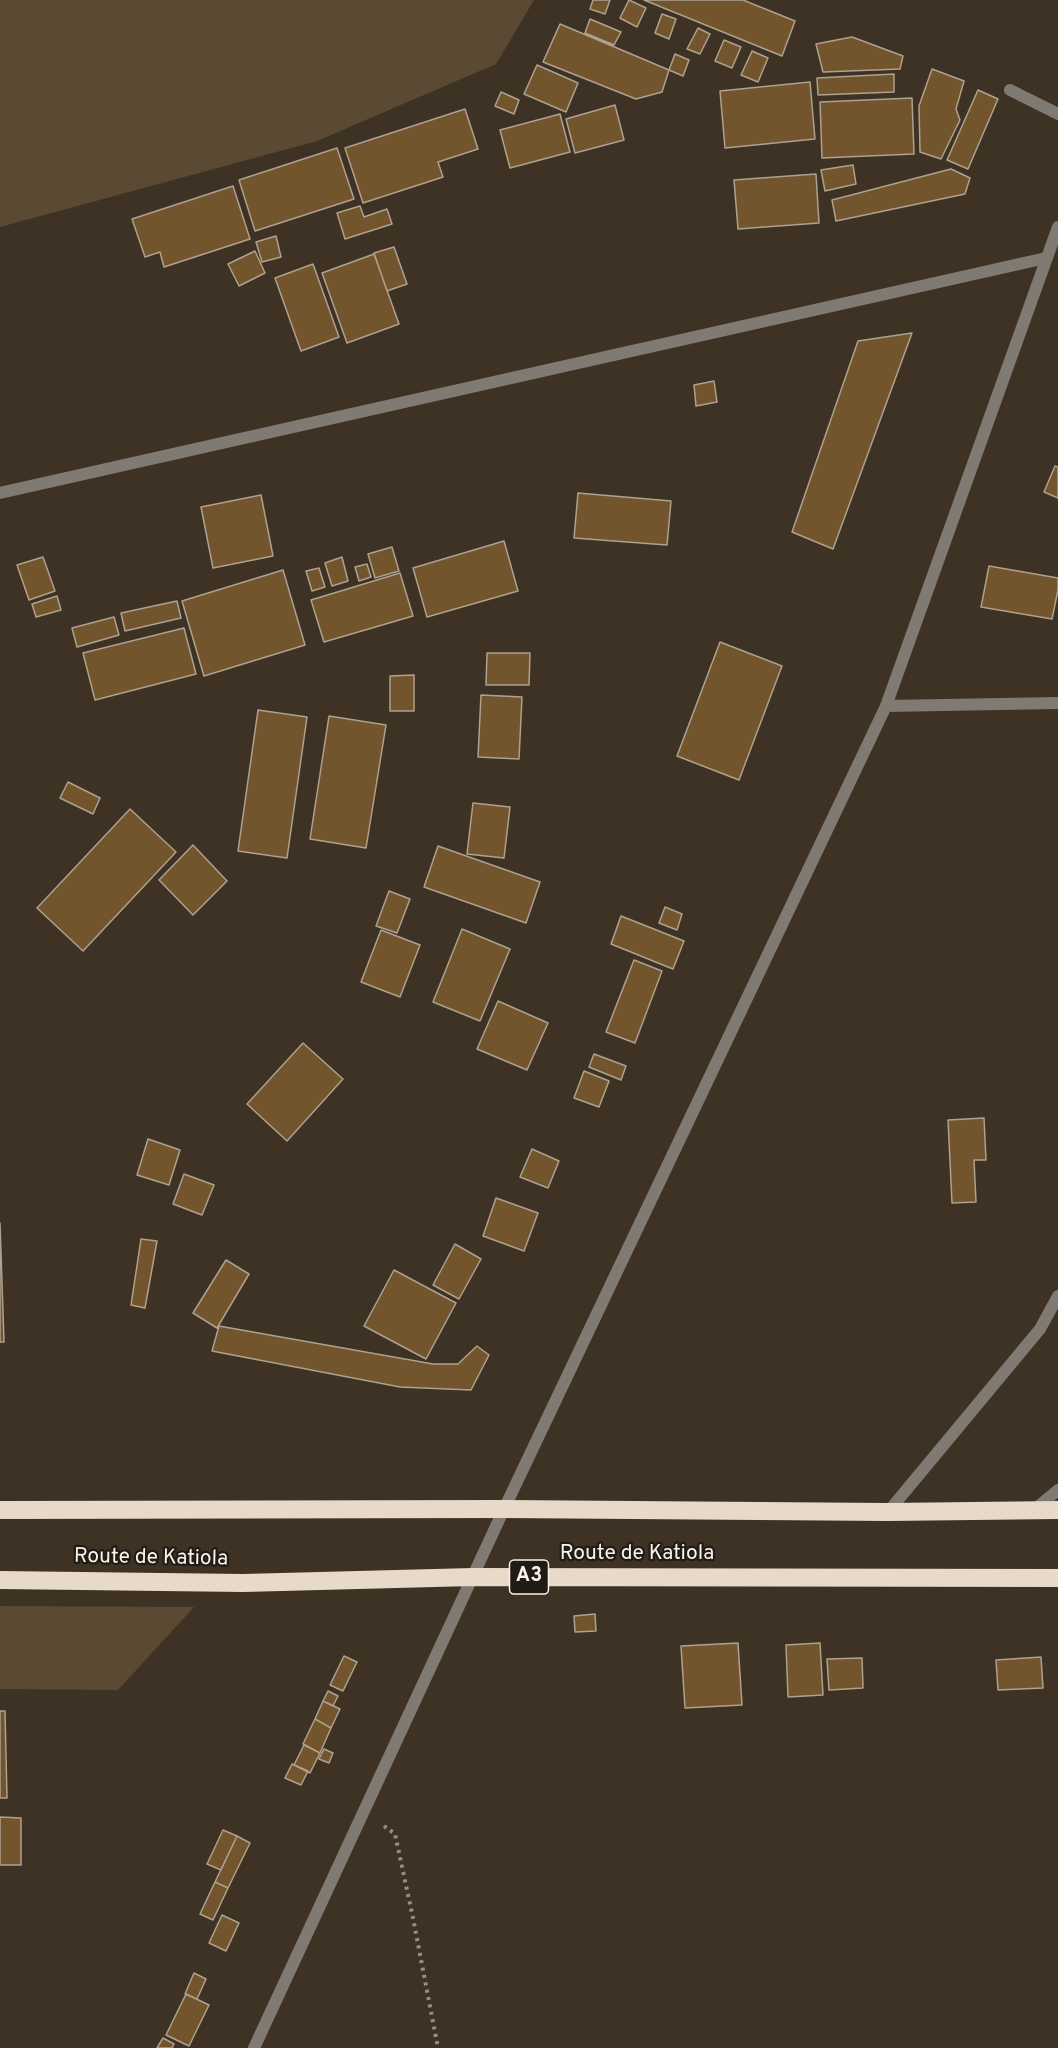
<!DOCTYPE html>
<html>
<head>
<meta charset="utf-8">
<style>
  body { margin:0 }
  canvas { display:block; background:#3d3224 }
</style>
</head>
<body>
<canvas width="1058" height="2048"></canvas>
<script>
const context = document.querySelector('canvas').getContext('2d');
context.lineJoin = 'round';
function fill(path, color) {
  context.fillStyle = color;
  context.fill(path, 'evenodd');
}
function strokePath(path, color, width, dash) {
  context.strokeStyle = color;
  context.lineWidth = width;
  context.lineCap = dash ? 'butt' : 'round';
  context.setLineDash(dash || []);
  context.stroke(path);
}
function write(font, color, halo, rows, align = 'center') {
  context.font = font + ' Overpass,sans-serif';
  context.lineWidth = 4.5;
  context.setLineDash([]);
  context.textBaseline = 'middle';
  context.strokeStyle = halo;
  context.fillStyle = color;
  for (const [text, x, y, turn = 0] of rows) {
    context.save();
    context.translate(x, y);
    context.rotate((+turn || 0) * Math.PI / 180);
    context.textAlign = isNaN(turn) ? turn : align;
    if (halo) context.strokeText(text, 0, 0);
    context.fillText(text, 0, 0);
    context.restore();
  }
}
fill(new Path2D(`
  M0,0H534L496,64L317,141L0,227Z
  M0,1606L194,1607L118,1690L0,1689Z`), '#5a4933');
const building = new Path2D(`
  M593,0H610L605,14L590,9Z
  M629,0L646,8L637,27L620,18Z
  M644,0H743L795,21L782,56Z
  M662,14L676,19L669,39L655,33Z
  M590,19L621,32L614,45L585,33Z
  M560,24L669,70L662,92L636,99L543,62Z
  M698,28L710,34L700,54L687,49Z
  M852,37L903,56L900,69L823,72L816,44Z
  M724,40L741,47L732,68L715,61Z
  M752,51L768,58L758,82L741,75Z
  M675,54L689,60L683,76L669,70Z
  M537,65L578,83L566,112L524,94Z
  M932,69L964,81L956,109L960,120L941,159L920,152L919,106Z
  M894,74V92L818,95L817,78Z
  M810,82L815,139L725,148L720,91Z
  M978,90L998,99L968,169L947,160Z
  M501,92L519,100L514,114L495,106Z
  M912,98L914,154L822,158L820,102Z
  M615,105L624,140L575,153L566,119Z
  M465,109L478,149L438,162L443,177L363,203L345,148Z
  M560,114L570,152L510,168L500,130Z
  M337,148L354,199L255,231L239,180Z
  M853,165L856,184L825,191L821,170Z
  M951,169L970,178L965,194L836,221L832,200Z
  M816,174L819,223L738,229L734,180Z
  M233,186L250,239L164,267L160,252L145,257L132,219Z
  M360,206L364,217L387,209L392,224L345,239L337,213Z
  M276,236L281,257L262,262L256,242Z
  M394,247L407,284L387,291L374,253Z
  M255,251L265,273L239,286L228,264Z
  M374,254L399,324L347,343L322,273Z
  M313,264L339,337L301,351L275,278Z
  M912,333L833,549L792,532L858,341Z
  M714,381L717,402L696,406L694,385Z
  M1055,466L1058,467V498L1044,492Z
  M578,493L671,501L667,545L574,538Z
  M261,495L273,556L213,568L201,507Z
  M504,541L518,591L427,617L413,568Z
  M392,547L399,571L375,578L368,554Z
  M43,557L55,591L29,600L17,565Z
  M342,557L348,581L332,586L325,563Z
  M367,564L371,577L359,581L355,567Z
  M989,566L1058,578V590L1052,619L981,607Z
  M319,568L325,587L312,591L306,571Z
  M283,570L305,645L204,676L182,601Z
  M400,573L413,616L324,642L311,600Z
  M57,596L61,610L36,617L32,604Z
  M177,601L181,618L125,631L121,613Z
  M114,617L119,635L77,647L72,628Z
  M184,628L196,674L95,700L83,653Z
  M720,642L782,666L739,780L677,756Z
  M487,653H530L529,685H486Z
  M414,675V711H390V676Z
  M481,695L522,697L519,759L478,757Z
  M258,710L307,717L287,858L238,851Z
  M329,716L386,725L366,848L310,839Z
  M68,782L100,798L93,814L60,798Z
  M473,803L510,807L504,858L467,854Z
  M130,809L176,852L83,951L37,908Z
  M193,845L227,881L193,915L159,880Z
  M438,846L540,882L526,923L424,887Z
  M389,891L410,899L397,933L376,926Z
  M665,907L682,914L677,930L659,923Z
  M621,916L684,941L673,969L611,944Z
  M462,929L510,949L480,1021L433,1002Z
  M381,930L420,945L400,997L361,982Z
  M634,960L662,971L635,1043L606,1032Z
  M498,1001L548,1023L527,1070L477,1049Z
  M303,1043L343,1079L287,1141L247,1104Z
  M594,1054L626,1066L621,1080L589,1067Z
  M584,1071L609,1081L599,1107L574,1098Z
  M984,1118L986,1160H974L976,1202L952,1203L948,1120Z
  M148,1139L180,1150L169,1185L137,1175Z
  M532,1149L559,1161L548,1188L520,1177Z
  M184,1174L214,1185L202,1215L173,1204Z
  M496,1198L538,1213L524,1251L483,1236Z
  M0,1223L4,1342H0Z
  M141,1239L157,1241L145,1308L131,1305Z
  M455,1244L481,1259L459,1299L433,1285Z
  M226,1260L249,1274L217,1328L193,1313Z
  M394,1270L456,1303L426,1359L364,1326Z
  M219,1326L433,1364H458L477,1346L489,1355L471,1390L400,1387L212,1351Z
  M595,1614L596,1631L575,1632L574,1616Z
  M738,1643L742,1705L685,1708L681,1646Z
  M820,1643L823,1695L788,1697L786,1645Z
  M344,1656L357,1662L343,1691L330,1685Z
  M1041,1657L1043,1688L998,1690L996,1660Z
  M862,1658L863,1688L829,1690L827,1659Z
  M328,1691L338,1696L333,1706L323,1701Z
  M323,1701L340,1709L331,1728L315,1719Z
  M0,1711H5L7,1798H0Z
  M315,1719L331,1728L320,1753L303,1744Z
  M304,1745L320,1753L310,1773L294,1765Z
  M324,1749L333,1753L329,1763L319,1759Z
  M292,1764L308,1771L301,1785L285,1778Z
  M0,1817L21,1818V1865H0Z
  M223,1830L237,1836L221,1870L207,1864Z
  M237,1836L250,1843L228,1888L215,1882Z
  M215,1882L228,1888L213,1920L200,1914Z
  M222,1915L239,1923L226,1951L209,1943Z
  M194,1973L206,1979L197,1999L185,1994Z
  M186,1994L209,2005L189,2046L166,2035Z
  M163,2038L174,2044L172,2048H157Z`);
fill(building, '#72552d');
strokePath(building, '#aea190', 1.5);
strokePath(new Path2D(`
  M384,1826L395,1834L413,1918L438,2048`), '#988f84', 4, [3, 4.5]);
strokePath(new Path2D(`
  M1010,90L1058,114
  M886,706L1058,703
  M1034,1510L1058,1490
  M888,1512L1040,1329L1058,1296`), '#807a73', 12);
strokePath(new Path2D(`
  M0,493L1046,258
  M254,2048L504,1509L886,706L1058,227`), '#807a73', 12);
strokePath(new Path2D(`
  M0,1510L504,1509L888,1512L1058,1510
  M0,1580L243,1583L473,1577L1058,1578`), '#e8dac9', 18);
for (const [x, y, w] of [
  [529,1577,39]
]) {
  const box = new Path2D();
  box.roundRect(x - w / 2, y - 17, w, 34, 4.5);
  context.fillStyle = '#201b15';
  context.fill(box);
  strokePath(box, '#faf3ea', 1.5);
}
write('bold 20px', '#faf3ea', null, [
  ["A3",529,1577]
]);
write('21px', '#faf3ea', '#201b15', [
  ["Route de Katiola",637,1555],
  ["Route de Katiola",151,1559,1]
]);
</script>
</body>
</html>
